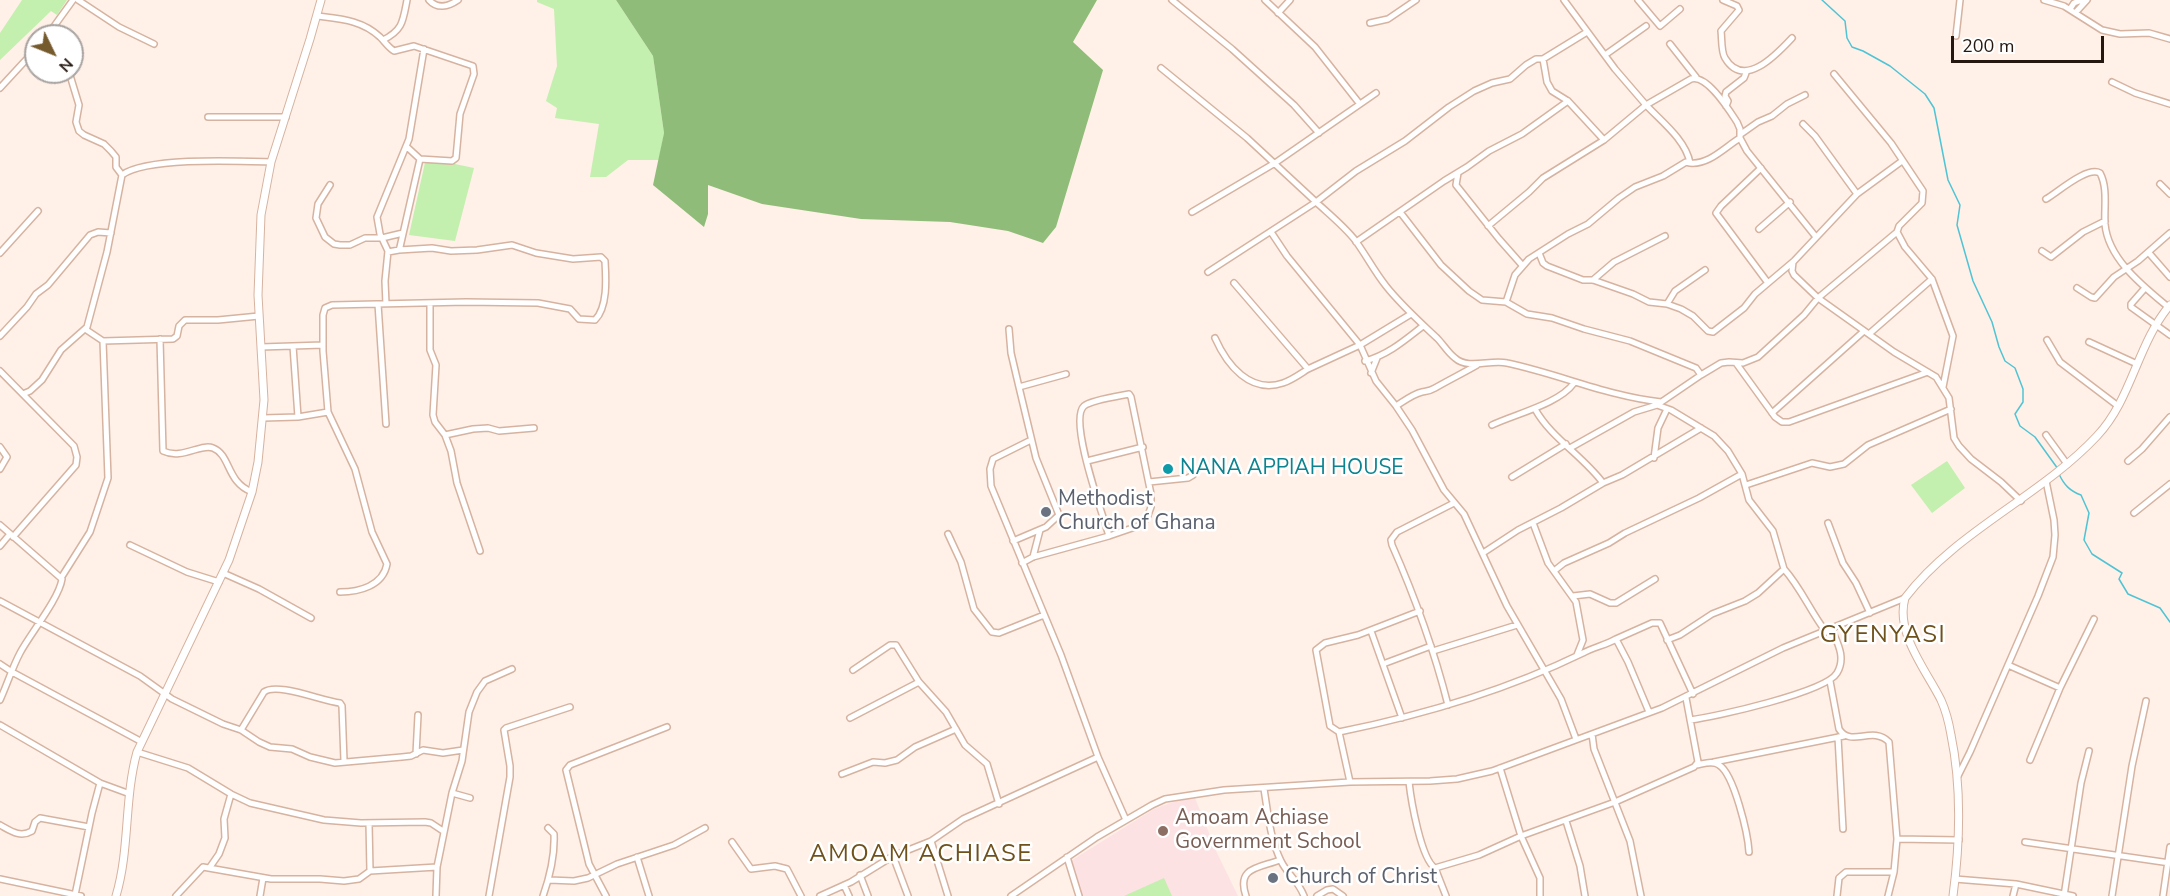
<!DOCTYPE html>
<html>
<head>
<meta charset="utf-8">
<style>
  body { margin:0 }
  #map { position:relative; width:2170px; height:896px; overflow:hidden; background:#fff0e8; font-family:"Nunito Sans",sans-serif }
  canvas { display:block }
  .north { position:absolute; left:24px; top:24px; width:60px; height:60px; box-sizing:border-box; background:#fff; border:2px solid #a8a3a0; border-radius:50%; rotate:133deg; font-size:16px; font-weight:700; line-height:24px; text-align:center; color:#251811 }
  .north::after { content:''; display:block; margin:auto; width:21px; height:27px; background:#755a2d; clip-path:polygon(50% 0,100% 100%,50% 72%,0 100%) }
  .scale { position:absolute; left:1951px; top:36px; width:153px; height:27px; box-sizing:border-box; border:3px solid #251811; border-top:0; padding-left:8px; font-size:18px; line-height:21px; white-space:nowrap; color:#251811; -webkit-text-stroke:4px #fff; paint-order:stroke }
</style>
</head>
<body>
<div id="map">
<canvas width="2170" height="896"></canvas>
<div class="north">N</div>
<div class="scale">200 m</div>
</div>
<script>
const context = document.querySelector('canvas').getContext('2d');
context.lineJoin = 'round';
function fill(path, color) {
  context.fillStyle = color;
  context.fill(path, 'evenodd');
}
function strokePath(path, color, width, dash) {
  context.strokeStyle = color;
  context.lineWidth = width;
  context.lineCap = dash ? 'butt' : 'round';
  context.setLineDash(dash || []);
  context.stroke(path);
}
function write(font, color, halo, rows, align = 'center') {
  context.font = font + ' "Nunito Sans",sans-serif';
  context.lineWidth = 5;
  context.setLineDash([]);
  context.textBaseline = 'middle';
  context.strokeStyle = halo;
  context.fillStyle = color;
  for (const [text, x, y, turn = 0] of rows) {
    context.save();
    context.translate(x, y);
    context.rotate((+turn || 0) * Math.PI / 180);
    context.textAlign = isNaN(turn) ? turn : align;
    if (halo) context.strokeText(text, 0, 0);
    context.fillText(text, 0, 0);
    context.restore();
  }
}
fill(new Path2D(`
  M1195,798L1217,853L1238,896H1081L1069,862L1154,809L1179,800Z`), '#fde2e3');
fill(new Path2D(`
  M22,0H67L57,15L51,11L0,60V33Z
  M537,0H616L653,56L664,133L659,160H628L606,177H590L599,124L555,118L557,108L546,101L557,66L554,9L537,2Z
  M426,158L474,168L455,241L409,235Z
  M1947,461L1965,488L1932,513L1911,485Z
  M1164,878L1172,896H1124Z`), '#c3efaf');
fill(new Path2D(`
  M616,0H1097L1073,42L1103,70L1056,227L1043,243L1008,231L950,222L861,219L762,204L708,185V214L704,227L653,185L664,133L653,56Z`), '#8fbd79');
strokePath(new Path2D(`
  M1822,0L1845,21L1847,38L1852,47L1863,51L1890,66L1925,94L1934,108L1948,180L1960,205L1957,225L1973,281L1992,322L1999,347L2005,361L2015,368L2023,389V402L2015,414L2020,426L2035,437L2058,469
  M2059,474C2064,485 2070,491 2081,495L2089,513L2084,540L2092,554L2122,573L2119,579L2128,594L2160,608L2170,622`), '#4fc4d4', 1.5);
const minor = new Path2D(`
  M78,0L119,27L154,44
  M429,0C437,9 448,7 458,0
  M1172,0L1232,49L1294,105L1319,133
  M1265,0L1315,47L1359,103
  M1564,0L1615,69L1646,105L1691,79C1707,74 1729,110 1737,122L1740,129V138L1747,151L1816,237
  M1638,0L1660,26L1680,9
  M1723,0L1737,6L1739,10L1721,31C1722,38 1721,52 1725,58C1744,90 1777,54 1792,38
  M2044,0L2064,6L2102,30L2120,34L2149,33L2170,39
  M2070,9L2074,3L2082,0
  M2076,12L2087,0
  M1278,13L1290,0
  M317,16C341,19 362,20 380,37C385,42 388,47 394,51L414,46L473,66L474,74L460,114L456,158L452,161L420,159L407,147
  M1370,23L1388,19L1416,0
  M47,36L73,0
  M1956,36L1960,0
  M383,40C403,30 403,21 407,0
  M1670,44L1696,77
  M1605,55L1646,26
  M1543,59L1547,82L1552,91L1568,101L1604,140L1646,105C1661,121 1686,140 1690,163C1709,165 1725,147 1740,138
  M1161,68L1247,138L1316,202L1356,171L1405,141L1449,107L1474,91L1492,83L1510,79L1526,65L1536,59H1543L1587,32
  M69,72L79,105L76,122L79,131L84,135L104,144L111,151L116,157V167L122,175
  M1834,74L1891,143L1923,191L1922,203L1899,226L1897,232L1905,247L1932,279L1953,336L1943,387
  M2112,82L2135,93L2170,104
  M0,88L36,49
  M1726,106L1728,101L1725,96L1726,92L1744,78L1746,73
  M208,117H286
  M1803,124L1815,136L1857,194
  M1741,134L1758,122L1772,116L1787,104L1805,95
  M1761,168L1721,206L1716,213L1768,283
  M1458,173L1456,185L1499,239L1522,265
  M2160,184L2170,194
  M330,185L318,204L316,218L325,237L334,244L340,245H350L365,238H382L403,233
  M2046,199C2058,192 2087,166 2100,173C2108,188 2104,207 2105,224C2108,259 2143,286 2168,307
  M1192,212L1275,163L1376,93
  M1400,212L1441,265L1469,291L1482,300L1506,302L1527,314L1552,318L1584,329L1630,341L1696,368L1701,375
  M1488,226L1529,192L1543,178L1604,140
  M1759,229L1790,202
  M1271,232L1287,256L1360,345L1376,381L1396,406
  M1356,242L1444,181L1467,167L1489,151L1522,134L1568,101
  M2042,251L2051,257L2083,232L2105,221
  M388,252L399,250L400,247L420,159
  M0,253L38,211
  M1539,253L1543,263L1547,266L1583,280H1593L1633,294L1649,302L1667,304L1681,309L1693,316L1708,331L1713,332L1744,308L1755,294L1794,261L1857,194L1902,161
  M2149,253L2170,277
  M1793,262L1792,271L1794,275L1818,298L1894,352L1936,377L1949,398L1954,438L1959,446L1971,459L2001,482L2021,501
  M1208,272L1316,202C1329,214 1344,226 1355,240C1366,255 1374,271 1386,286C1401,305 1419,321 1437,338C1443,344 1448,353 1455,358C1468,370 1491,359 1507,363C1559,374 1607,396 1661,402
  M1593,280L1614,262L1665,236
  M1234,283L1308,369L1360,345L1411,314
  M2077,288L2091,297L2095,298L2114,277L2138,261L2170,233
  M2145,288L2131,304V307L2170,335
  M1506,302L1515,275L1529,259L1568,234L1588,224L1619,198L1635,187L1663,176L1686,162L1690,163
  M430,303V350L436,365L433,415L435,422L445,435L451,451L457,483L480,551
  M378,304L386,424
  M386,304L385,281L388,251L380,234L377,217L409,139L424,49
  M1667,304L1675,291L1705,270
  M85,329L103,341L173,339L177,336L179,326L185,320H218L259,316
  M1009,329L1011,353L1019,387
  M1869,334L1932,279
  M0,336L27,307L36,294L48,285L90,235L98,232L111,233
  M1215,338C1227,365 1250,394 1283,383C1292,380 1300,374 1308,369
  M160,339L163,451C182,460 201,443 213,448C231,455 226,482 252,492
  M2047,340L2060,362L2118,406
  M2089,342L2137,364
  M293,346L298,417
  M261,347L323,345
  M1365,361C1388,355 1405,340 1423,326
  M1736,363L1775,417L1782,422H1789L1928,372
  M1477,365C1463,373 1449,380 1435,388C1430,391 1427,391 1422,392C1413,394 1404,401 1396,406L1412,430L1444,490L1464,514L1507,606L1561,699L1576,739
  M0,371L74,446L77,457L76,465L13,537
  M1371,373L1377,358
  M23,394L30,391L42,380L61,350L87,327L107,252L122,175C147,157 237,161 271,162
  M1657,405L1671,410L1714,436L1728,451L1742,474L1749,500L1773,531L1784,569L1758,593L1745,601L1712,614L1680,635L1667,640
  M1535,409C1551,438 1583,456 1603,483
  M1772,413L1864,331
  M263,418L298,417L328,412
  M1492,425C1515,414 1559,404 1574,383
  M445,435L473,429L488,428L499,431L534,428
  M2046,435L2067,464
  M1031,440L993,459L990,469L991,486L1061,655L1098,757L1126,820
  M0,447L7,457L0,469
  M1570,448L1634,412L1657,405L1701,375L1721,363L1729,362L1743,363L1758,357L1804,315L1818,298L1897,232
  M1654,458L1658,428L1667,409
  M1087,461L1143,447
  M2128,461L2142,449L2170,417
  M1512,477L1566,444
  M1149,482L1188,478L1193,475
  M1746,485L1812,463L1830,467L1844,464L1868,445L1951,409
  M2134,513L2170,484
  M1533,523L1548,563L1576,602L1583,640L1577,655
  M1828,523L1843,563L1856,583L1870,613
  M0,525L62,579C59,599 30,634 20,653C12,668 7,685 0,700
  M948,534L961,562L974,609L992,632L999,633L1044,615
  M1013,541L1046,527L1059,515L1036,458L1019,387L1066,374
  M130,545L187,572L219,582
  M0,546L10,534
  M1483,553L1518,530L1561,508L1603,483L1622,475L1701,428
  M1033,557L1040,530
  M1022,563L1033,557L1109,536L1141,525L1147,518L1151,507V494L1131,397L1129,394C1119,396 1091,400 1084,406C1068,420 1103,515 1109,536
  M1784,569C1801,588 1810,611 1826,632
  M1554,571L1564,563L1609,543L1625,533L1699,498L1742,474
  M223,573L259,589L311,618
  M61,578L90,532L108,478L103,341
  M340,592C359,592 383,586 387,564L372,532L355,469L328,412L323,351V315L325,308L332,305L466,302L538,303L570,309L579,319L595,320C608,307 606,278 605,261L601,257L573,259L536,253L512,245L477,250L451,251L432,248L399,250
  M1573,596L1590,594L1610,603H1616L1655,579
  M0,601L140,676L172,699L223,724L241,730L259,742L270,747L292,749L310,757L335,763L402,757L411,756L423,750L443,753L463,750
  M1371,631L1402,718
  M1616,639L1652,623H1660L1693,694
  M1433,651L1517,625
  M0,664L12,672L142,742
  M1383,664L1431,646
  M2008,665L2060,688L2094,619
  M853,670L890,645H896L919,682L946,712L965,745L987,764L999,804
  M1830,681L1839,729C1851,748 1872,725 1889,742L1897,839L1894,872H1846L1839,878L1837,896
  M1448,705C1434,650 1415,597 1392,545L1391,540L1397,532L1454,503
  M850,718L919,682
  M1690,720C1715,717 1826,692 1837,673C1846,658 1838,644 1832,630
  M0,725L100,783L130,794
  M241,730L264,692C277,682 322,701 340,703L342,706L344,761
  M1339,732L1330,726L1316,650L1325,643L1358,635L1420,611
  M1592,734L1594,749L1630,841L1641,896
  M1838,737L1843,829
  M137,752L188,768L231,794L250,803L324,820L361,823L425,822L431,823L443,831
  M416,754L418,715
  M2030,760L2060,688
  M1714,762L1844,736
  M1696,765C1703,764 1713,760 1719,765C1734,774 1748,834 1749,852
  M1500,768L1521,836L1540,878V896
  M842,774L873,762L885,763L897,760L915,747L956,729
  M1958,776L1970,752L2038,596L2053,557L2055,535L2054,520L2046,481
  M1350,782L1339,732C1423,715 1505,691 1583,653C1594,647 1606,645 1616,639L1628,662L1649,712
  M1409,782C1411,800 1421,859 1435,868L1479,855L1521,836L1615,802L1694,767L1698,762L1686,698
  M1264,789C1268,813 1270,839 1281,861C1287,874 1298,880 1304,896
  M470,798L452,793L462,761L469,712L477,692L485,681L512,669
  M1566,821L1580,866L1585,896
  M369,823L370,871
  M0,825C11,831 20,838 32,831L35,822L40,818L89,827
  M1897,839L1959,840
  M931,841L948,896
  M732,842L751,869L775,866L787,869L801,896
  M2025,842L2170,863
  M893,856L908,896
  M637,857L649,896
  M1067,857L1079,896
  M210,867L219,854L225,838L224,819L231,794
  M1435,868L1446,896
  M860,875L868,896
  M0,879L81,896
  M1955,879L2016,884L2073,896
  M549,880L574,881L588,878L617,864L674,845L705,828
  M844,885L849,896
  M75,895L92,813L100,783
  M176,896L203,867L271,879H320L344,881L359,879L370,871L437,867
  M260,896L263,878
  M436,896L437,867L452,793
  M489,896L510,777V766L504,730L506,728L570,707
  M543,896C550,876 555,855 554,834L548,828
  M606,896L589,864L566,770L570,765L667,727
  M820,896L851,882L893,856L931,841L963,819L1098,757
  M1011,896L1097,837L1152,805L1165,799L1224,790L1350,782L1430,781L1457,779L1492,771L1662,708L1783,648L1905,598
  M1246,896C1236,867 1259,868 1280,860
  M1317,896L1327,890L1333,889L1343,896
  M1888,896L1894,872
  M2013,896L2016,884
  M2064,896L2081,783L2089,751
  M2112,896L2132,766L2146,701
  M2163,896L2170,847`);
const tertiary = new Path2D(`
  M116,896C130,849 124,799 137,752L229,560L252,492L258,462L264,400L258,295L261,215L271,162L310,39L321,0
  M1953,896C1960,843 1962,788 1951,735C1949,723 1946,711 1941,700C1926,670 1895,633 1905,598C1956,531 2040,497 2097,436C2132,399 2137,344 2170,305`);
strokePath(minor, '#d6b3a0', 8);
strokePath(tertiary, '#d6b3a0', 9);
strokePath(minor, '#fff', 5);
strokePath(tertiary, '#fff', 7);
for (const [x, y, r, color] of [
  [1168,469,6,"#0f9aa8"],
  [1046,512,6,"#6b7280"],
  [1163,831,6,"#8d6e63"],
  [1273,878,6,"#6b7280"]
]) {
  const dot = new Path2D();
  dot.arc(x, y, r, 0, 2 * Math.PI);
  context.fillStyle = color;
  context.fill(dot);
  strokePath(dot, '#fff', 2);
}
write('21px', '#0d838f', '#fff', [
  ["NANA APPIAH HOUSE",1180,469]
], 'left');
write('21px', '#5b616d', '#fff', [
  ["Methodist",1058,500],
  ["Church of Ghana",1058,524],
  ["Church of Christ",1285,878]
], 'left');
write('21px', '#785e54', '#fff', [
  ["Amoam Achiase",1175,819],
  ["Government School",1175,843]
], 'left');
context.letterSpacing = '1.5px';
write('24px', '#6f511b', '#fff', [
  ["GYENYASI",1883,636],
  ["AMOAM ACHIASE",921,855]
]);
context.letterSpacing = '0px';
</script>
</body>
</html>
